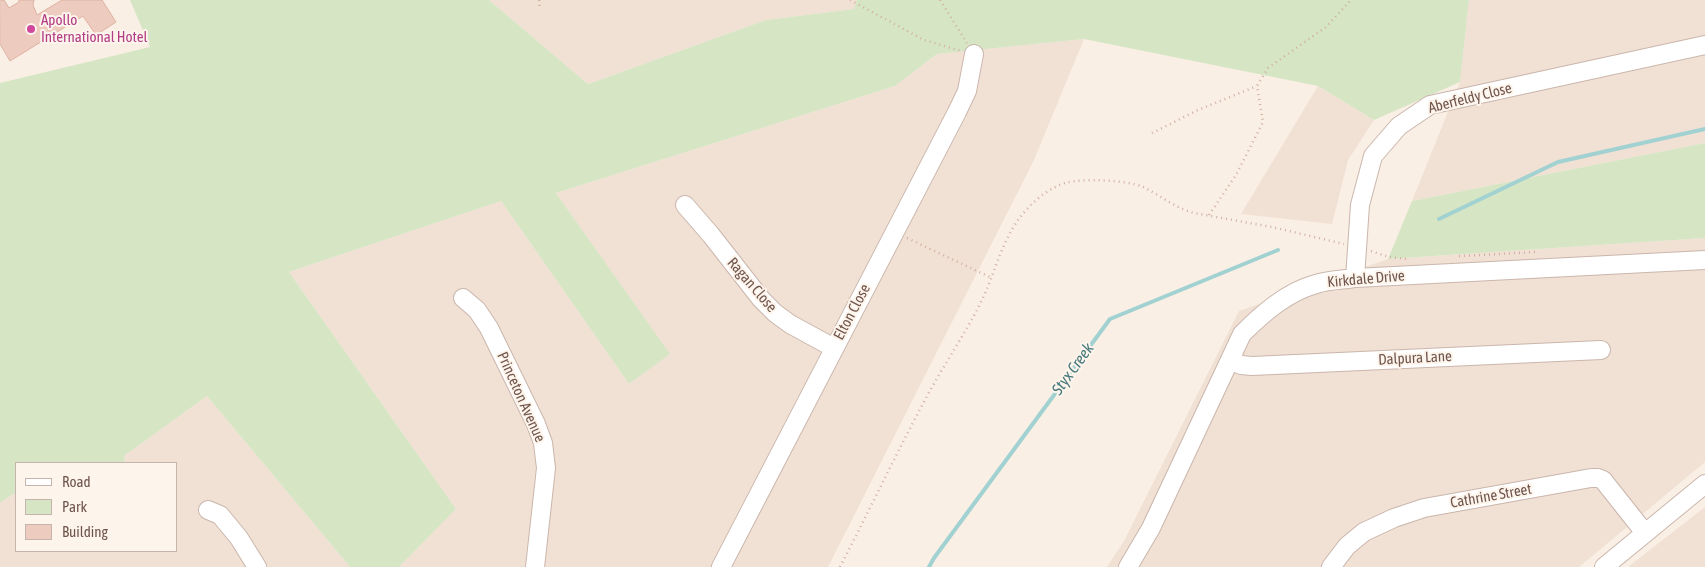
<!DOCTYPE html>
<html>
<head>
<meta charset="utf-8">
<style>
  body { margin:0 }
  #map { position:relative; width:1705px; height:567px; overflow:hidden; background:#faefe5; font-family:"Asap Condensed",sans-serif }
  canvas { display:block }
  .legend { position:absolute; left:15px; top:462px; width:162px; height:90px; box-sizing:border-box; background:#fdf4eb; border:1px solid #c5b4ab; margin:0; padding:6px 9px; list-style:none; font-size:15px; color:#70554c }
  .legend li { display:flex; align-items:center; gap:10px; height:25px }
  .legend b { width:25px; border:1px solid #c5b4ab }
</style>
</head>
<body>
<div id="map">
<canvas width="1705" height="567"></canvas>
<ul class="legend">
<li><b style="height:6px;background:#fff"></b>Road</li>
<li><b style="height:14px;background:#d6e6c5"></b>Park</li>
<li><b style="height:14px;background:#edccbf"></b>Building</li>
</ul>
</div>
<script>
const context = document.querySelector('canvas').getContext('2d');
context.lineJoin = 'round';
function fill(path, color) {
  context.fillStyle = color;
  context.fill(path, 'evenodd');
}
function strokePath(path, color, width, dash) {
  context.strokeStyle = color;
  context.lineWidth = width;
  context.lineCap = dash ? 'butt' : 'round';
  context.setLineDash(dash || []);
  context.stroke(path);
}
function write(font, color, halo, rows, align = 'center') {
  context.font = font + ' "Asap Condensed",sans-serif';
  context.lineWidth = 4;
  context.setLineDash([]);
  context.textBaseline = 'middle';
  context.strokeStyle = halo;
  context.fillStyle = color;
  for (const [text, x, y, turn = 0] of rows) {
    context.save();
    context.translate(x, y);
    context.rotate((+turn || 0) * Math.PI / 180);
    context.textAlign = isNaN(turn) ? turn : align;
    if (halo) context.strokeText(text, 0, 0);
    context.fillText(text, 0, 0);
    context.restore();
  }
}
fill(new Path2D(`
  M489,0H857L855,9L766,20L588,84Z
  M1469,0H1705V143L1412,201L1460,82Z
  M1084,39L1034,160L828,567H399L456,509L289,272L501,201L629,384L669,354L556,193L895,86L937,54Z
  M1318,86L1374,120L1348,160L1332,224L1241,214Z
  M1705,238V462L1579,567H1107L1124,541L1239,311L1388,259Z
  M207,396L350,567H0V503L13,494L16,495V551H176V463H125L124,456Z
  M1705,507V567H1628Z`), '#f1e0d4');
fill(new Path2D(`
  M130,0H489L588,84L766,20L854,9L857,0H1469L1460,82L1374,120L1318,86L1084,39L937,54L895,86L556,193L670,354L629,384L501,201L289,272L456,509L399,567H350L207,396L124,456L125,463H16V495L13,494L0,503V83L150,47Z
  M1705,143V238L1388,259L1412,201Z`), '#d6e6c5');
strokePath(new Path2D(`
  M1439,219L1558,162L1705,129
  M929,567L934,558L1110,319L1278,250`), '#a2d1d2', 4);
const building = new Path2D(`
  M0,0H4L9,8L19,2V0H34L33,5L37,15L62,0H102L116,22L96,35L83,16L10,61L0,44Z`);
fill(building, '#edccbf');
strokePath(building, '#deb1a1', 1);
const minor = new Path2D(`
  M685,205L711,235L761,299L775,313L790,324L834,348
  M1355,278L1360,205L1373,156L1399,126L1430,105L1705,45
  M463,298L477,310L489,328L536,424L543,443L546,468L535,567
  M1230,360L1241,365L1252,366L1601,350
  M208,510L220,515L239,538L257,567
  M721,567L957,112L967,91L974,54
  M1128,567L1151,528L1242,334C1263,313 1287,292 1316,284C1328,280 1342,280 1355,278L1705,260
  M1331,567L1347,546L1364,532L1394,518L1424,508L1591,478H1598L1603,480L1645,533
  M1604,567L1705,484`);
strokePath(minor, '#cab6ac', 20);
strokePath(new Path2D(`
  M539,0L540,9
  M850,0L924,40L961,51
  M940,0L967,43
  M1152,133L1198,110L1257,86
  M1209,215L1236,175L1263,122L1257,86L1268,68L1326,27L1351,0
  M907,238L992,278
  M1371,251L1389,257L1407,259
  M1459,256L1536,252
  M840,567C869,511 896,454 926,398C942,368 961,340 977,310C993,281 999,247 1018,220C1029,205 1046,189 1065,183C1081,178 1128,180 1143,187C1160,195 1175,208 1194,213L1272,227L1344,244`), '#d1afa2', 2.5, [1, 4]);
strokePath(minor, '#fff', 18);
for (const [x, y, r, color] of [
  [31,29,5,"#d1479c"]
]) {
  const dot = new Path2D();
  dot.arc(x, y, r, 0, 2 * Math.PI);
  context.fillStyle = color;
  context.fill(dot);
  strokePath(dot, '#fdf4eb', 2);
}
write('15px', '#b23c85', '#fdf4eb', [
  ["Apollo",41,20],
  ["International Hotel",41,37]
], 'left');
write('15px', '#70554c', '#fdf4eb', [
  ["Aberfeldy Close",1470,98,-14],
  ["Kirkdale Drive",1366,279,-5],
  ["Ragan Close",752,285,49],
  ["Elton Close",852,312,-62],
  ["Dalpura Lane",1415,358,-3],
  ["Princeton Avenue",521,397,66],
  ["Cathrine Street",1491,496,-10]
]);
write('italic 16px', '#45787b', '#fdf4eb', [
  ["Styx Creek",1073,369,-54]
]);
</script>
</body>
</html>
